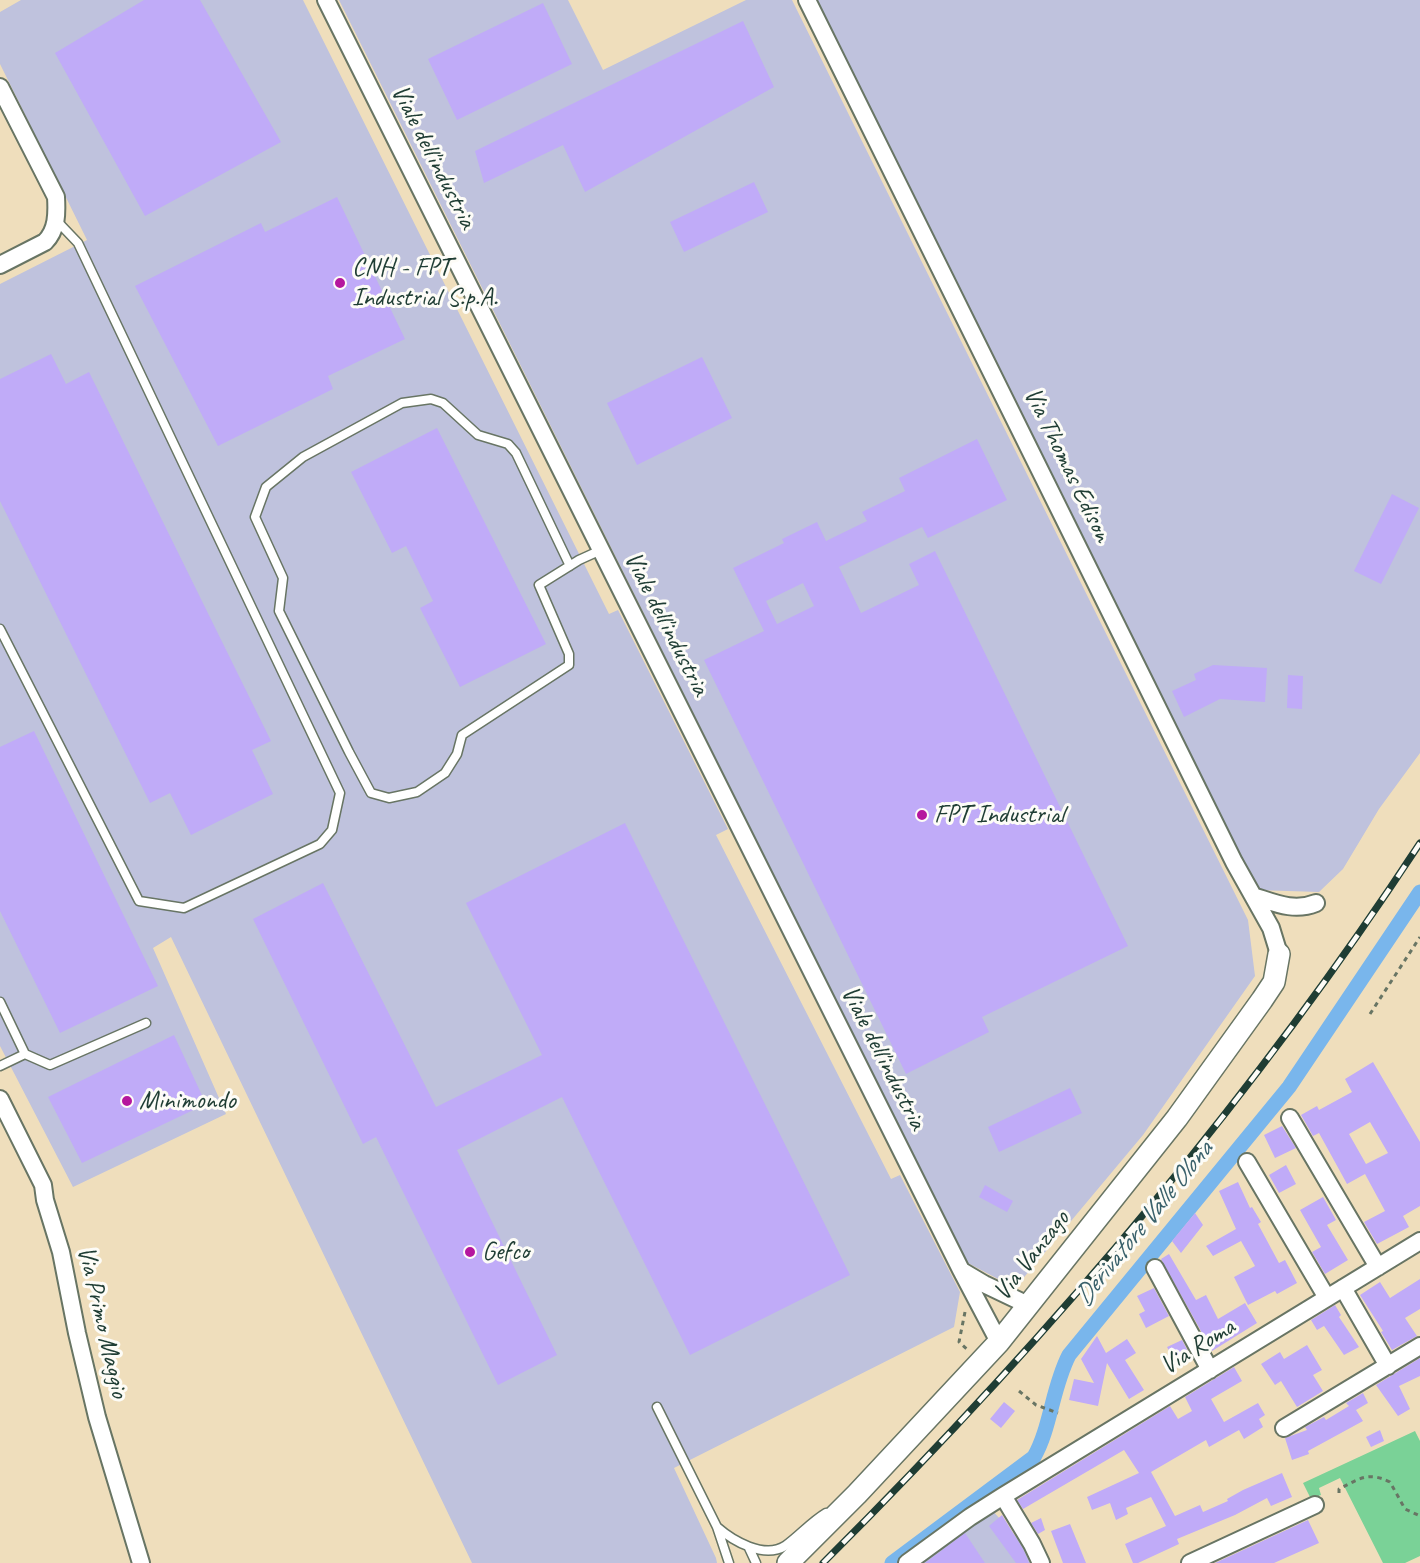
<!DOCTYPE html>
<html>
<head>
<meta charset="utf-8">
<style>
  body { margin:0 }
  canvas { display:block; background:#efdebc }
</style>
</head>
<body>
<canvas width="1420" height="1563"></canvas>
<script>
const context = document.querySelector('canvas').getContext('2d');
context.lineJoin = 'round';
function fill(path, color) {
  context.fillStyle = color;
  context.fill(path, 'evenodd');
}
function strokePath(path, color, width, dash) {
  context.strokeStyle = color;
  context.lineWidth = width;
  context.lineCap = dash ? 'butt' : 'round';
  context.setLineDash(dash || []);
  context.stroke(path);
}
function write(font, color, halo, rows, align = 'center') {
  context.font = font + ' Caveat,sans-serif';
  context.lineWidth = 6;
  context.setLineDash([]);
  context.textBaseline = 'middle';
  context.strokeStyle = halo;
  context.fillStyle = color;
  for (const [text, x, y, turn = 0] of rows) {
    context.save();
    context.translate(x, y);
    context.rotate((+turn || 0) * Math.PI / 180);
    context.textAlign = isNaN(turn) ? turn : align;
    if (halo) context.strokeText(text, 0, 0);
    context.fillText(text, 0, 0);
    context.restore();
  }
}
fill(new Path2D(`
  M21,0H303L609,614L618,610L728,829L716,835L891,1179L900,1175L960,1292L954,1327L674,1468L716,1558L717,1563H472L171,937L153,948L226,1114L73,1187L0,1046V284L87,240L0,64V12Z
  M339,0H568L603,70L746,0H792L1248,920L1255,976L1143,1135L1015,1288L966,1262Z
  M814,0H1420V753L1379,809L1343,869L1319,892L1256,890Z
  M992,1510L1025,1547L1032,1563H921Z`), '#bfc2dd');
fill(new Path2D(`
  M1415,1431L1420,1441V1556L1405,1563H1383L1340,1478L1319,1488L1321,1495L1311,1499L1303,1483Z`), '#7ad297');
strokePath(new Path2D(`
  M892,1563L1034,1457C1051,1427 1052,1388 1069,1355L1289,1087L1420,892`), '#79b6ec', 15);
fill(new Path2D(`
  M144,0H200L281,142L145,216L55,53Z
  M543,3L572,64L457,120L428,59Z
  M743,21L774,87L585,192L563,145L484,183L475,151Z
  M754,182L768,212L684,252L670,222Z
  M337,197L405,339L328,376L333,389L218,446L135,286L261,223L265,232Z
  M51,354L66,384L89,372L271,741L252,750L273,794L191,835L170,793L150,803L0,501V379Z
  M702,357L732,418L637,465L607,403Z
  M437,428L546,644L460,687L420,608L433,601L406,546L392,553L351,472Z
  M977,439L1007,500L928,538L922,527L839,567L861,613L919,585L909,564L935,551L1128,946L982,1017L989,1032L906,1074L704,660L764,631L733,568L784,543L782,539L817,522L826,541L867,521L862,512L905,491L899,478ZM803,583L814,606L777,624L766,601Z
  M1392,494L1419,508L1381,584L1354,571Z
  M1213,665L1267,668L1265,702L1220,699L1184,717L1172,691L1196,680L1194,674Z
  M1288,675L1303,676L1302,709L1287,708Z
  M34,731L158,986L60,1033L0,911V747Z
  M625,823L850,1275L690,1355L562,1097L457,1150L557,1355L498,1385L376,1137L363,1144L253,919L323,883L436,1107L542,1055L466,903Z
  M174,1035L206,1104L82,1163L48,1097Z
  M1373,1062L1420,1142V1206L1403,1216L1409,1227L1377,1244L1364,1222L1385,1211L1365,1174L1347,1184L1319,1133L1313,1136L1301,1115L1317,1106L1319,1110L1352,1092L1345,1079ZM1370,1122L1388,1153L1366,1164L1349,1134Z
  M1070,1088L1082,1113L999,1152L988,1127Z
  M1282,1126L1296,1148L1275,1158L1264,1135Z
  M1286,1165L1296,1184L1279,1193L1269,1175Z
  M1238,1182L1250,1208L1252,1207L1261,1222L1258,1224L1279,1263L1285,1260L1297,1283L1277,1294L1275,1291L1248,1305L1234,1277L1255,1266L1241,1241L1213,1256L1206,1246L1236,1229L1219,1191Z
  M985,1185L1013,1201L1007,1212L979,1197Z
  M1323,1197L1336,1220L1327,1225L1348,1260L1325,1274L1312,1252L1321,1247L1300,1210Z
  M1195,1213L1203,1225L1181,1253L1172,1241Z
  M1169,1254L1196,1300L1206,1295L1218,1319L1245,1303L1257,1323L1212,1351L1161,1259Z
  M1420,1279V1309L1405,1318L1417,1336L1392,1350L1381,1332L1383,1331L1360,1295L1380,1282L1390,1298Z
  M1154,1288L1169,1316L1146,1328L1139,1314L1145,1311L1137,1296Z
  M1335,1305L1341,1315L1339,1317L1359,1347L1344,1355L1324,1326L1317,1330L1311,1320Z
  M1097,1336L1106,1353L1127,1339L1136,1353L1125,1360L1144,1390L1129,1399L1107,1363L1098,1406L1069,1400L1074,1379L1094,1383L1081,1359Z
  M1182,1340L1191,1357L1177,1365L1167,1347Z
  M1307,1345L1322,1370L1313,1375L1323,1391L1297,1407L1281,1381L1275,1385L1261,1364L1280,1352L1284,1359Z
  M1420,1358V1376L1399,1386L1410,1409L1398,1416L1376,1385Z
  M1234,1367L1242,1381L1211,1399L1224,1422L1258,1403L1265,1415L1259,1419L1263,1427L1244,1439L1239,1430L1209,1447L1206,1440L1151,1472L1175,1516L1200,1505L1203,1512L1228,1501L1227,1499L1243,1490L1282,1473L1292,1497L1271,1506L1267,1498L1235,1515L1177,1539L1179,1544L1138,1563H1133L1125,1544L1166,1526L1151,1497L1126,1508L1128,1514L1116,1520L1110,1503L1092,1510L1087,1497L1139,1473L1124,1450L1023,1509L1017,1500L1170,1406L1178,1419L1192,1411L1185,1397Z
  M1363,1393L1368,1403L1356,1410L1363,1421L1308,1451L1309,1454L1292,1460L1285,1438L1307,1430L1305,1427L1324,1417L1326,1420L1349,1406L1346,1403Z
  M1004,1402L1015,1411L1001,1428L990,1419Z
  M1380,1430L1384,1441L1371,1447L1366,1437Z
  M1002,1515L1023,1549L1029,1563H1016L989,1526Z
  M1041,1518L1045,1530L1038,1534L1031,1523Z
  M1308,1520L1319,1543L1274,1563H1215Z
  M1070,1524L1086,1563H1063L1051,1531Z
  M965,1533L985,1563H925Z`), '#c0abf8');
const service = new Path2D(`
  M570,566L516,453L508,444L478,435L443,403L431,399L402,403L303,457L266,487L255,517L283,578L279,611L349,752L371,793L389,798L417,792L445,773L457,754L462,735L569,665V654L539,585L579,560L601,550
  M0,629L139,901L184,908L320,844L332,830L340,793L78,243L56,220
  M0,1002L25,1054L0,1066
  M25,1054L50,1065L146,1023
  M657,1407L717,1527L729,1563
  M717,1527C733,1541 764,1559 785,1546C799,1536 811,1522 826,1513
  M749,1548L756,1563`);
const minor = new Path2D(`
  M326,0L961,1270L999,1342
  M807,0L1234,862L1271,928L1279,954
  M0,87L56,197C57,214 57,230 45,242L0,265
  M1253,896C1275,903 1294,912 1316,903
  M0,1099L43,1185L45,1200L61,1252L77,1333L97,1417L141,1563
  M1290,1118L1378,1267
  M1247,1162L1327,1298
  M1155,1268L1210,1370
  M962,1271L984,1284L1028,1305
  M1343,1288L1388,1366
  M1284,1428L1420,1346
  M1003,1496L1032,1544L1041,1563
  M907,1563L970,1517L1003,1496L1420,1241
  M1190,1563L1315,1505`);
const tertiary = new Path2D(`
  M788,1563L857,1494L999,1342L1177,1118L1262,1000L1274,982L1279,954`);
strokePath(service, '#687564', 11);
strokePath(minor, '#687564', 20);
strokePath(tertiary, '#687564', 24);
strokePath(new Path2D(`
  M1370,1014L1420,937
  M965,1312L959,1342L969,1351
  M1019,1391L1036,1405L1058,1413
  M1339,1493V1489C1359,1479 1368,1471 1390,1482L1405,1509L1420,1516`), '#687564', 3, [4.5, 4.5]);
strokePath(service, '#fff', 8);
strokePath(minor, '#fff', 16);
strokePath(tertiary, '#fff', 21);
const rail = new Path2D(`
  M823,1563C1044,1343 1249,1104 1420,843`);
strokePath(rail, '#1f3d34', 7);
strokePath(rail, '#fdfcf7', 4.5, [14]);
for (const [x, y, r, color] of [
  [340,283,6,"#b5179e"],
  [922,815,6,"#b5179e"],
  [127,1101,6,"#b5179e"],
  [470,1252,6,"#b5179e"]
]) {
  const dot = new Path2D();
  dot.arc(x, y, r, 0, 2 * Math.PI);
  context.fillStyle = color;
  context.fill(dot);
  strokePath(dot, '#fdfcf7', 2);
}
write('26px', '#1f3d34', '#fdfcf7', [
  ["Viale dell'industria",433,157,63],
  ["Via Thomas Edison",1067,465,64],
  ["Viale dell'industria",666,624,63],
  ["Viale dell'industria",883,1058,63],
  ["Via Vanzago",1032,1256,-52],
  ["Via Primo Maggio",102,1322,77],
  ["Via Roma",1198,1347,-32]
]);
write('26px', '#1f3d34', '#fdfcf7', [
  ["CNH - FPT",352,268],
  ["Industrial S.p.A.",352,298],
  ["FPT Industrial",934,815],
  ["Minimondo",139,1101],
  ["Gefco",482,1252]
], 'left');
write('italic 27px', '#3a616b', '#fdfcf7', [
  ["Derivatore Valle Olona",1144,1224,-51]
]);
</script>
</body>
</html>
